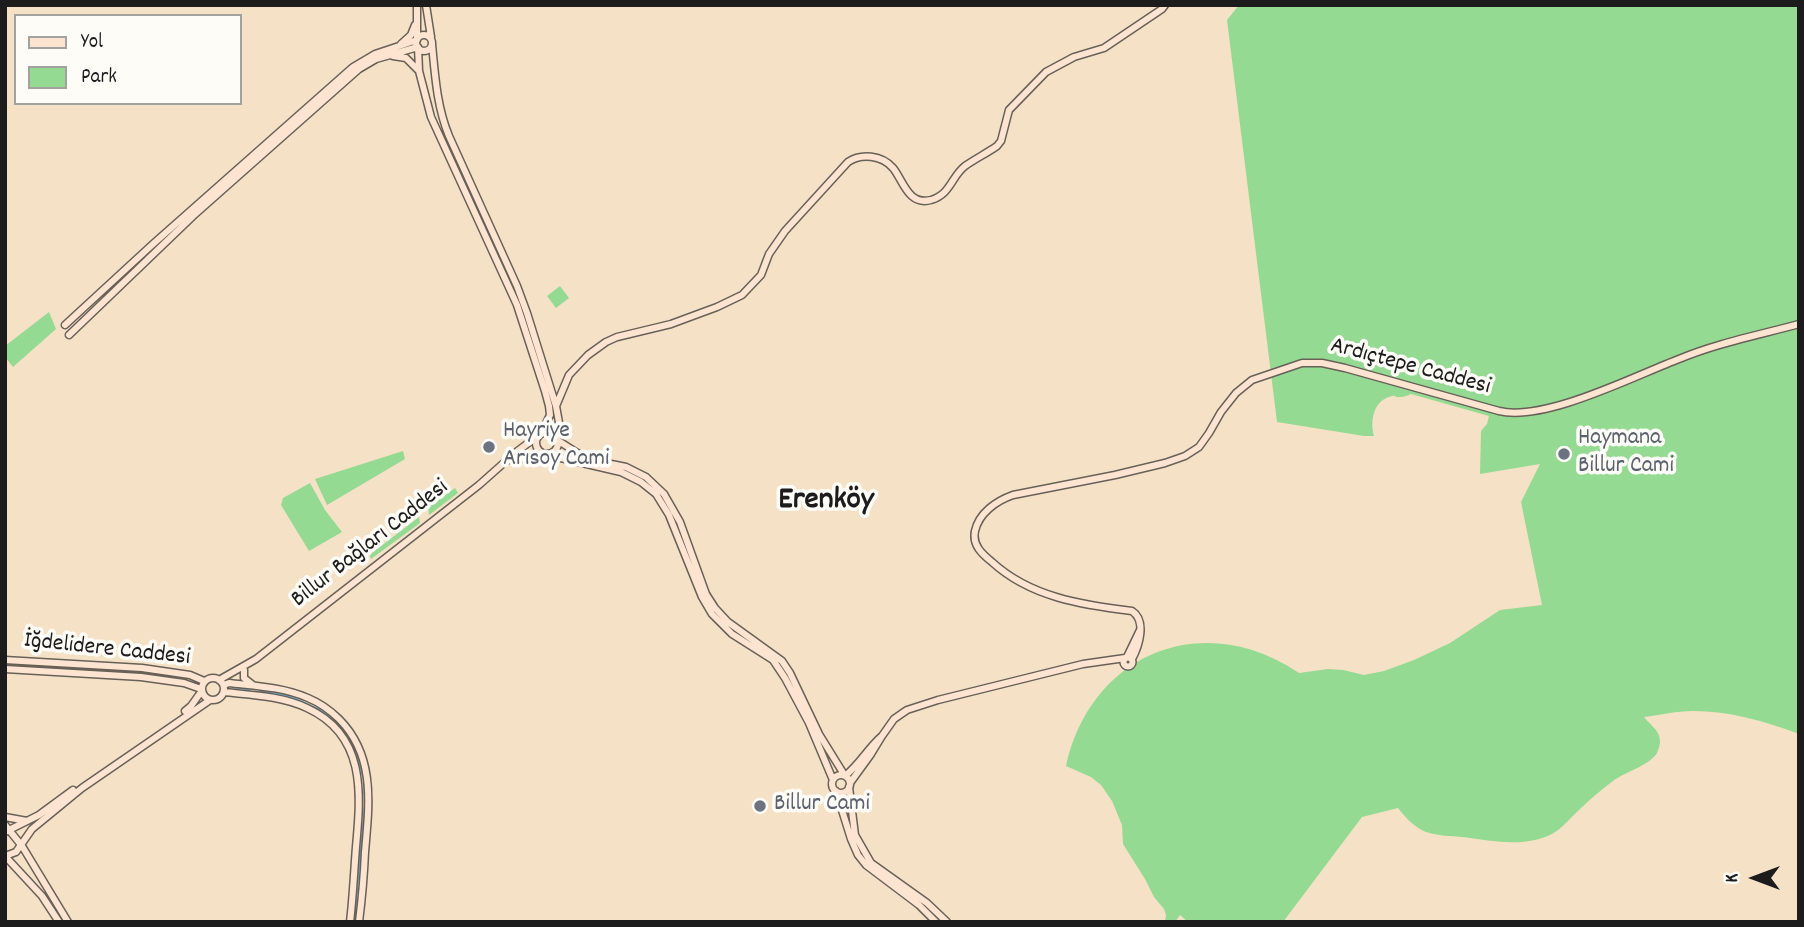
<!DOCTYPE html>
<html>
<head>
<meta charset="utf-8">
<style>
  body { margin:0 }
  #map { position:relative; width:1804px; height:927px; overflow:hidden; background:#f5e1c6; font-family:Dekko,sans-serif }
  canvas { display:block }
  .frame { position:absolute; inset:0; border:7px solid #1c1c1c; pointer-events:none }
  .legend { position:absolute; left:14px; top:14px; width:228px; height:91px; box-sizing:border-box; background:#fdfcf7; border:2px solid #a3a29f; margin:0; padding:9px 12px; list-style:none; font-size:21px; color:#1c1c1c }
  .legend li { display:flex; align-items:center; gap:14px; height:35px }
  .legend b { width:35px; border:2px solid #a3a29f }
  .north { position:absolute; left:1720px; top:843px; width:70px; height:70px; -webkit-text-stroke:5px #fdfcf7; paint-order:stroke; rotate:270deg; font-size:19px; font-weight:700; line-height:28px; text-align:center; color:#1c1c1c }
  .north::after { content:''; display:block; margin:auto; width:24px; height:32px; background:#1c1c1c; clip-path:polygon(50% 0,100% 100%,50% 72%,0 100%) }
</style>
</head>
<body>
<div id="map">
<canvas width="1804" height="927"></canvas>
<div class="frame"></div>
<ul class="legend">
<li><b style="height:9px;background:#fde4d1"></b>Yol</li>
<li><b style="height:19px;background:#94da93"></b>Park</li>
</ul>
<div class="north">K</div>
</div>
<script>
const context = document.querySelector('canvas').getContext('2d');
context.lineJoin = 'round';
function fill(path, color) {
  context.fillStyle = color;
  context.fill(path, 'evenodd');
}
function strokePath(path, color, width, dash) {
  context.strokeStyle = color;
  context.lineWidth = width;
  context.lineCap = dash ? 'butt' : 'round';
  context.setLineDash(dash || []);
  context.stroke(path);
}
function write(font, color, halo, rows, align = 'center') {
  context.font = font + ' Dekko,sans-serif';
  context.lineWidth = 7;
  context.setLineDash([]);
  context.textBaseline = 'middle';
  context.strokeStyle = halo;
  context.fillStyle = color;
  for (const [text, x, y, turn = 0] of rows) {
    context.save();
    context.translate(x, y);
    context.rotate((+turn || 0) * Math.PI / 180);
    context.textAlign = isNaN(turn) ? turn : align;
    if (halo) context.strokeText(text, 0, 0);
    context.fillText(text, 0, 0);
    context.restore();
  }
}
fill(new Path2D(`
  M1239,5H1799V734C1765,721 1729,711 1693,711C1677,711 1660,715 1644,717C1653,728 1666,734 1657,753C1650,765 1625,772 1613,781C1601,790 1590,799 1580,809C1571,817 1563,828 1552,834C1523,848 1493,841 1463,837C1451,836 1438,836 1426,832C1414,827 1406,818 1398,808L1362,817L1283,922H1188L1180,915L1175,922H1165L1166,915L1164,909L1154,897L1145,879L1123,844L1122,825L1112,801L1101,785L1091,777L1066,766C1091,653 1203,608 1299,673L1328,669L1343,670L1364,675L1384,671L1414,660L1450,643L1500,610L1542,605L1521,502L1540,464L1480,474L1481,431L1487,424L1489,416L1411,394C1408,395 1404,397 1401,397C1391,398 1399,394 1389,397C1373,402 1370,422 1374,436H1364L1277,422L1227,20Z
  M560,286L569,298L556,308L547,296Z
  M49,312L56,329L13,367L5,357V346Z
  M403,451L405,459L327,505L315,479Z
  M310,483L325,510L342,532L309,551L281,505L283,498Z
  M455,488L458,493L429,515L428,507Z
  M419,517L420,523L371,559L370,556L372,553Z`), '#94da93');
strokePath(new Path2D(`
  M5,665L126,672L185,679
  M234,687L250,690
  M260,691L289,696L320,710L340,726L357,753L364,780L365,804L354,922`), '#63b4de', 2);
const secondary = new Path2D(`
  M426,5L431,37
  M416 43a8 8 0 1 1 16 0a8 8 0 1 1-16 0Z
  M401,44L411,35L415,25
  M432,44C435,76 437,107 449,136L517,286L527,313L556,406L560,428L556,437
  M393,56L406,58L419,71
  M65,325L153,244L353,67L375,54L417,40V5
  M69,335L193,216L359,69L376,59L418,47L419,71L431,117L517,305L545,391L549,406L550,415L541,434
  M556,406L569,375L588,355L606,342L617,337L671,324L717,307L742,295L761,275L769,254L785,231L848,162C861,153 882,155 893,168C903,180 908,206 931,200C951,194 951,177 965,166C975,159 987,153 997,146L1001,141L1009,110L1046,72L1074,57L1104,48L1162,9L1165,5
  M536 443a11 11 0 1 1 22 0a11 11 0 1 1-22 0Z
  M557,440L579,454L601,462L626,467L646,477L664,494L680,522L706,594L715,608L728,622L782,661L790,673L819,734L845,776C860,764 868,748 882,736L871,754L850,783
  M548,455L621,472L641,482L656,494L669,515L702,597L712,614L732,634L773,660L785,678L809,723L833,780
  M508,460L520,459L544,455
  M1127,657L1140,630
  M1123.5 662a4.5 4.5 0 1 1 9 0a4.5 4.5 0 1 1-9 0Z
  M1132,659C1139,646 1147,621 1132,611C1082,605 1030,597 992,562C982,554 972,545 975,531C979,513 996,501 1013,495L1115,475L1165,463L1185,456L1199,447L1209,433L1221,412L1236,393L1252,380L1302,363H1322L1345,368L1499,411C1545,422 1634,376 1679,359C1717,343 1759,335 1799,324
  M5,660L142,668L190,675L204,681
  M5,669L141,677L184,683L201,689
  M244,670V678L253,685
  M202 689a11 11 0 1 1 22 0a11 11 0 1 1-22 0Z
  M219,680L256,659L479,485L515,453L539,435
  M224,685L229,683C255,686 283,687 308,698C320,703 330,710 339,719C376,756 369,805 365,852C364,875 362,898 359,922
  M224,692C251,695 282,696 307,708C366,735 361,793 356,847C354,872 353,897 350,922
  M185,711L191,706L201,692
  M882,736L894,719L907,710L938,700L1083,664L1125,658
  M832 784a9 9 0 1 1 18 0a9 9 0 1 1-18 0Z
  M849,787L855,835L871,863L927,903L947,922
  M836,791L851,839L858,855L866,865L919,905L936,922
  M5,817L27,821
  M5,825L22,846L68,922
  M5,832L39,815L73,790
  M5,856L16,852L32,829L82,788L210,700
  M5,856L42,896L59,922`);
strokePath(secondary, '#686158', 9);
strokePath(secondary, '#fde4d1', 6);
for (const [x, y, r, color] of [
  [489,447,7,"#6b7280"],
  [1564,454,7,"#6b7280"],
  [760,806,7,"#6b7280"]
]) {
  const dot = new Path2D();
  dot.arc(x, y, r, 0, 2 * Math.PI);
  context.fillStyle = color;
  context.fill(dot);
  strokePath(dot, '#fdfcf7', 2.5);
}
write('24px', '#1c1c1c', '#fdfcf7', [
  ["Ardıçtepe Caddesi",1410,368,15],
  ["Billur Bağları Caddesi",371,545,-38],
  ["İğdelidere Caddesi",107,651,6]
]);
write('24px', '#5b616d', '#fdfcf7', [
  ["Hayriye",503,433],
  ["Arısoy Cami",503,461],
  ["Haymana",1578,440],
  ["Billur Cami",1578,468],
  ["Billur Cami",774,806]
], 'left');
write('bold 32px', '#1c1c1c', '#fdfcf7', [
  ["Erenköy",826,503]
]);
</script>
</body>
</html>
